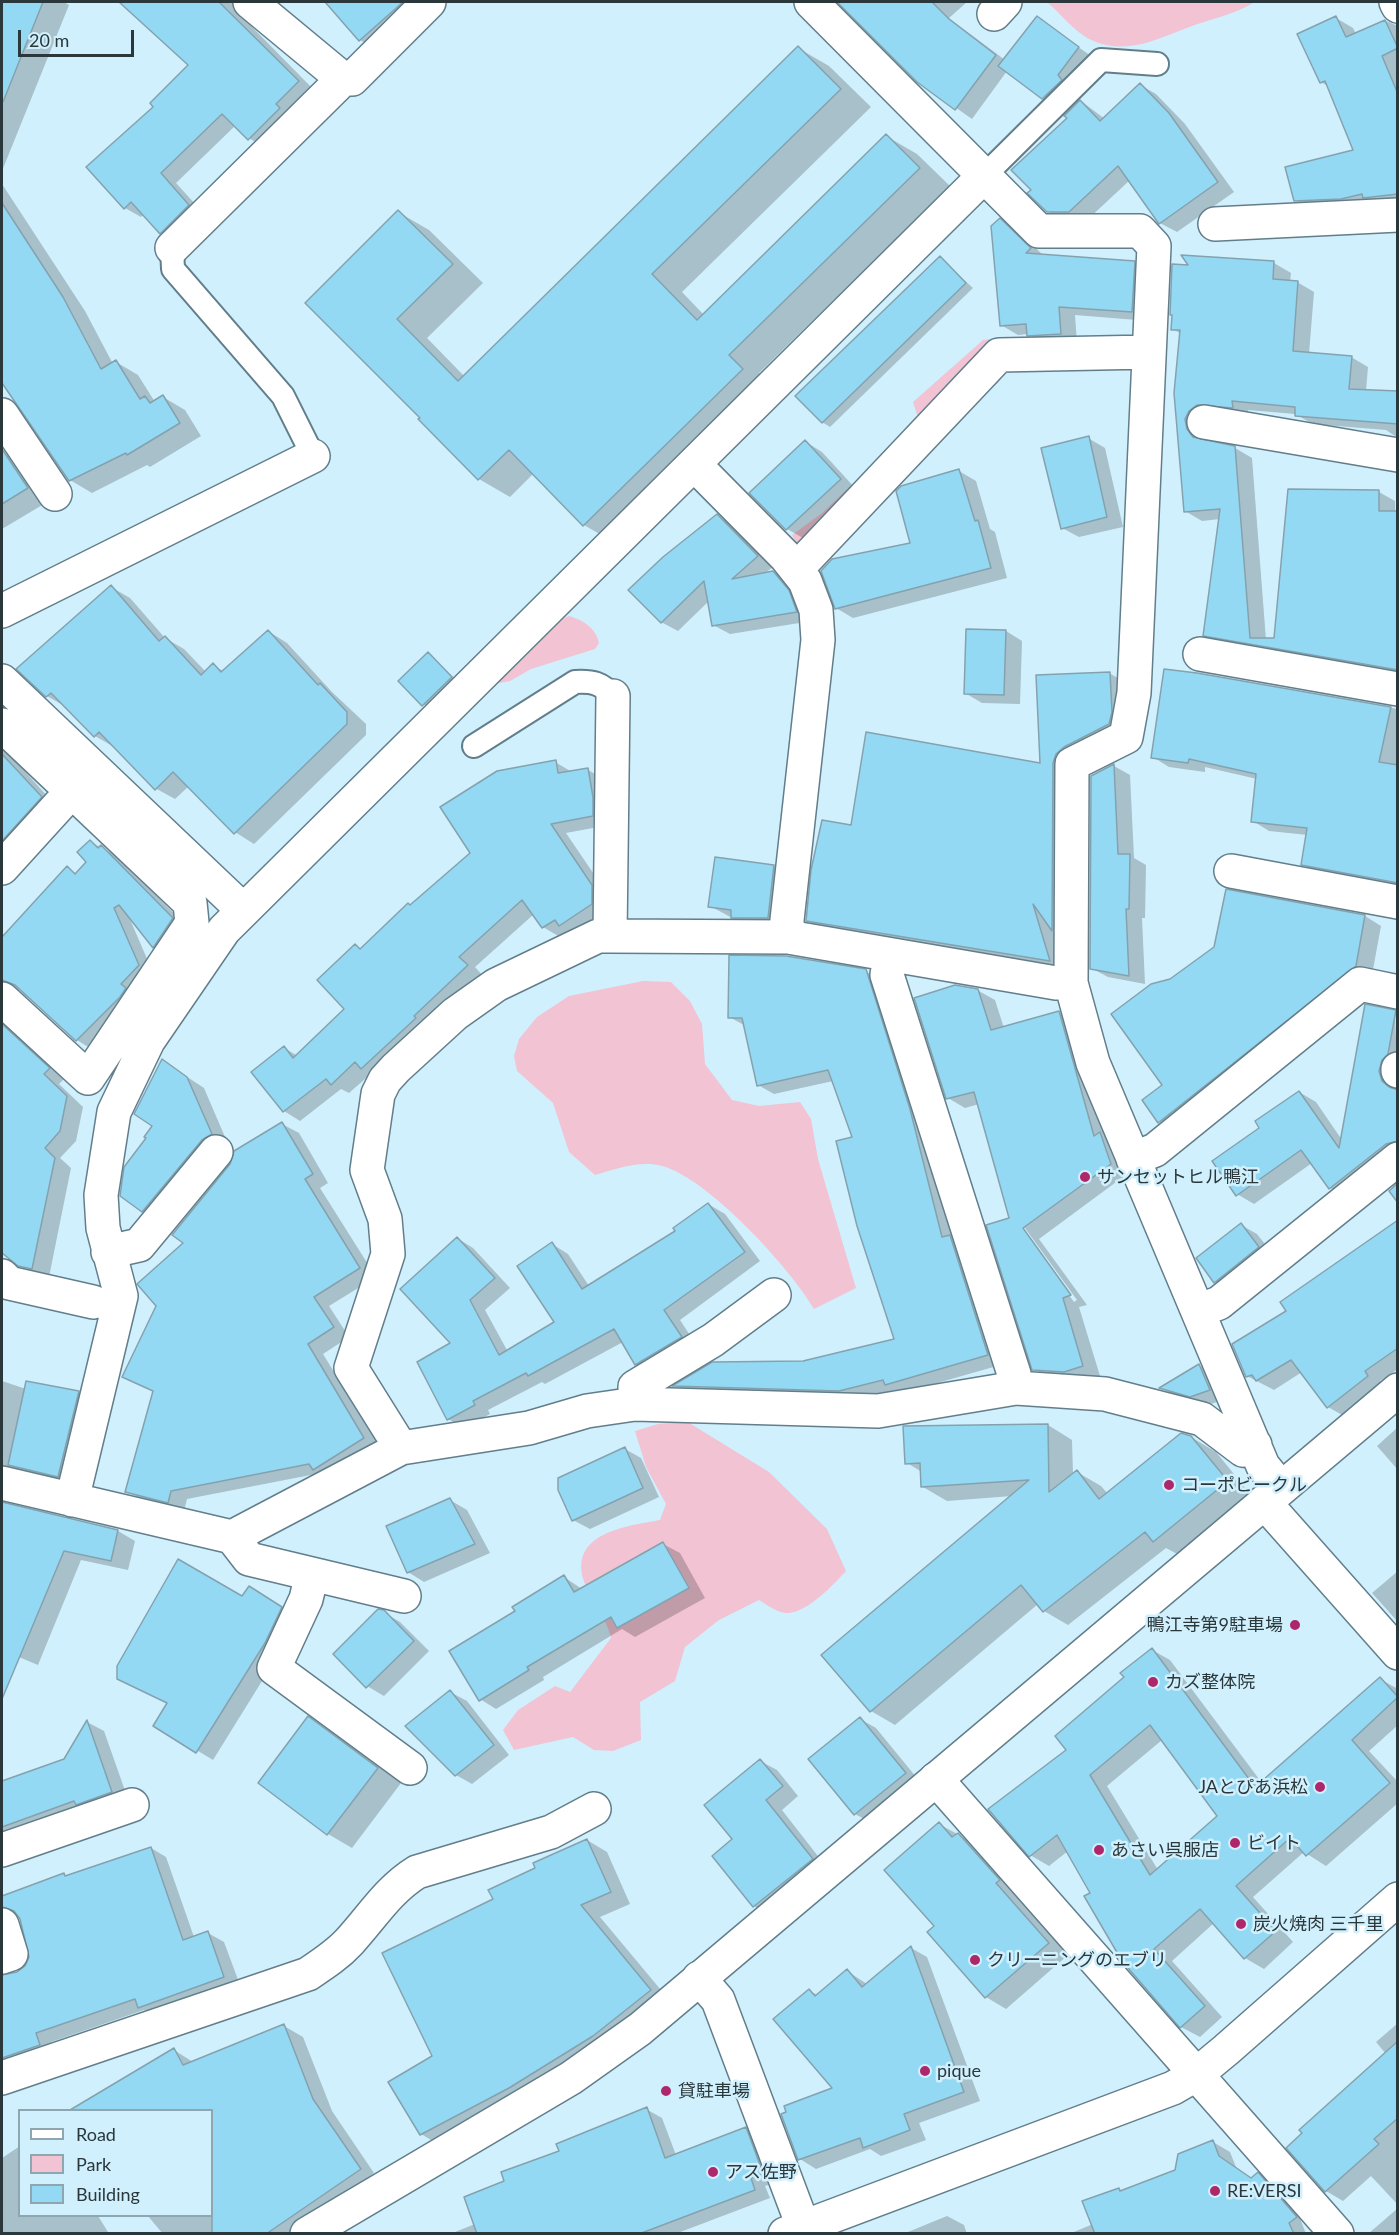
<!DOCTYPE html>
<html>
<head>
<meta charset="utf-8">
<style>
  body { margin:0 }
  #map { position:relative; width:1399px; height:2235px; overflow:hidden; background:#d1f0fd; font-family:Lato,sans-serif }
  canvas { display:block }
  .frame { position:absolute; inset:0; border:3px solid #2a373b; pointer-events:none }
  .legend { position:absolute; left:18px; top:2109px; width:195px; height:108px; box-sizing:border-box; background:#d1f0fd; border:2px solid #8ea6af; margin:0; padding:8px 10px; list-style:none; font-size:18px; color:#2a373b }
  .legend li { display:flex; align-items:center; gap:12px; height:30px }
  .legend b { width:30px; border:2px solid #8ea6af }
  .scale { position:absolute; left:18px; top:30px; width:116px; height:27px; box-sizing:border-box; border:3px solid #2a373b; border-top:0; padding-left:8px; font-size:18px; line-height:21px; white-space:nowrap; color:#2a373b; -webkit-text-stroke:4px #d1f0fd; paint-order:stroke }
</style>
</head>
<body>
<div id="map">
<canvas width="1399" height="2235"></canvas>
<div class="frame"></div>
<ul class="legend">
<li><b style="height:8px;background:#fff"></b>Road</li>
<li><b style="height:16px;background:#f1c3d3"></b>Park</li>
<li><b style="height:16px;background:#94d9f4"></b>Building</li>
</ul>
<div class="scale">20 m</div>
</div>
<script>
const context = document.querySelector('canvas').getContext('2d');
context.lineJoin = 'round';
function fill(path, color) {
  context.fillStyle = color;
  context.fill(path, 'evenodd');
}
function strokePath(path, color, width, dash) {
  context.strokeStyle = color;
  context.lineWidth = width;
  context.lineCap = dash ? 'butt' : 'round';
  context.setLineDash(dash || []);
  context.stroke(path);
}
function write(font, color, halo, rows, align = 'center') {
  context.font = font + ' Lato,"Noto Sans JP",sans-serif';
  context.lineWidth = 5;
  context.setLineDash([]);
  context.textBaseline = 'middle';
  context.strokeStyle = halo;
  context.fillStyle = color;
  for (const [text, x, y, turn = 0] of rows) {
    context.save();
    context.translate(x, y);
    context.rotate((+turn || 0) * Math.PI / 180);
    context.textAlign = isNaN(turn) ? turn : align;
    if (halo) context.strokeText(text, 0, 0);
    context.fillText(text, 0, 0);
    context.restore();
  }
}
fill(new Path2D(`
  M1047,2H1255C1238,12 1223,16 1204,22C1165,34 1130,59 1089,39C1074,31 1060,13 1047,2Z
  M991,339L1004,359L1006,369L998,383L974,398L797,544L792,535L822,513L919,421L913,402L983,340Z
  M569,616C583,620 596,628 599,643L595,649L531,669L510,681L494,684L546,627Z
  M643,981L671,982L690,1001L702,1024L705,1064L732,1100L759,1106L800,1102L811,1119L818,1159L856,1288L814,1309C791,1269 708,1178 662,1166C640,1160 616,1169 595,1175L569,1152L553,1103L517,1071L514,1056L519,1039L537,1017L569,996Z
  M686,1421L769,1472L827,1529L846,1571C833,1585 809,1611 789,1613C779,1614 767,1605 759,1600L719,1620L685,1647L675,1681L640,1702L641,1740L613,1751L594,1750L573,1737L514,1750L503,1730L518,1710L555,1686L570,1692L611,1638C607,1618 592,1604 585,1584C566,1533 627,1526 660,1520L666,1504L646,1467L635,1431L658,1424Z`), '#f1c3d3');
fill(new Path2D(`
  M2,2H64L69,5L2,171Z
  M158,2H251L247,9L252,27L315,91L265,148L249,138L236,125L176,183L205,215L177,242L161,233L144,214L141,217L125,208L155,107L220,44Z
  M345,2H421L376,49L360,40L335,11Z
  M842,2H967L949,18L1005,60L1037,18L1094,58L1060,108L1007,71L972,119L921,83Z
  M1336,18L1353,28L1356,34L1386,21L1398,26V206L1312,210L1295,200L1355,151L1329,87L1321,82Z
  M798,48L829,66L871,107L682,292L704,315L886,136L917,154L950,186L759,373L773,387L615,543L584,525L534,473L510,497L479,479L422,418L307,303L398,212L429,230L483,283L427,338L464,376Z
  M1140,85L1156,94L1185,124L1234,192L1177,232L1160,223L1130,180L1086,221H1065L1048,211L1033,190L1069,117L1081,101L1105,119Z
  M2,184L85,311L113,364L116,362L138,375L155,402L163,397L185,410L201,436L150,467L147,465L92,493L70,480L2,380Z
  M1000,220L1017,230L1044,256L1134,262L1151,272L1149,321L1075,315L1077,343L1045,344L1028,334L1018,335L1001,325Z
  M940,258L973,288L830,427L822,422Z
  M1274,263L1291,273L1290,282H1297L1314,292L1309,354L1351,357L1368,367L1366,391L1398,393V438L1386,430L1313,424L1295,414L1248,410L1249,416L1202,428L1203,439L1235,448L1252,458L1266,640H1275L1379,492L1395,501L1398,676L1221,644L1204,635L1220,519L1202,521L1185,511L1181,334L1173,329ZM1235,640L1265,645L1269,649L1235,643Z
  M1088,438L1105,448L1123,527L1079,537L1062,528Z
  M806,442L822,452L856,489L803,538L787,529Z
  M2,452L24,464L49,501L2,529Z
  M959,471L976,481L990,529L995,532L1007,578L853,618L836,608L912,544Z
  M717,516L733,525L774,566L764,574L773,573L790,582L812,621L730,634L713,625L709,601L678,631L661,622Z
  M111,587L130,598L165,638L184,649L206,672L213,665L223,671L268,631L287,643L332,692L366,724V735L254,844L235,832L189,786L175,799L155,788L114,747L95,736L66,707L47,696Z
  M1006,631L1022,641L1020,704L982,703L965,693Z
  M428,654L459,682L431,709L423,704Z
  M1109,673L1125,682L1127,722L1080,756L1068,939L1053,930L1065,969L823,929L807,920L852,827L1042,765Z
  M1197,674L1398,709V889L1320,874L1303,864L1308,835L1269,831L1253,821L1257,779L1205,767V772L1169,767L1153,757Z
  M2,746L57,807L2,869Z
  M555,762L572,772L588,770L604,779L609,825L566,833L608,895V913L576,935L569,931L560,937L543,927L534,914L475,967L483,976L349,1093L341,1089L300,1121L284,1111V1048L298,1056L346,1009L356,946L362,950L472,853Z
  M1114,766L1130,775L1134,858L1146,865L1145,918H1142L1145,984L1108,977L1091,968Z
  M90,842L118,856L188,928L170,956L154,947L129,917L154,975L93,1050L77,1040L19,990H13L2,1001V939L67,868L77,874L88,863Z
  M774,866L790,876L785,927H749L710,906Z
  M1365,916L1381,926L1372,975L1176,1131L1160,1122L1144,1101Z
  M865,971L882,980L1004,1364L902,1393L896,1390L856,1399L690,1395L675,1386L713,1364L803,1363L895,1340L854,1138L833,1081L774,1094L758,1085L746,1026L729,1017Z
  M977,990L995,1000L1004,1028L1059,1012L1076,1022L1127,1174L1039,1239L1087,1305L1079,1307L1100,1376L1082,1381L1051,1379L1034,1369L1011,1219L979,1104L965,1108L948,1098ZM1021,1228H1025L1077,1300L1074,1302Z
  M1395,1012L1398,1098L1384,1169L1347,1198L1330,1188L1312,1163L1254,1204L1237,1194L1261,1128L1299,1092L1316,1102L1342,1140Z
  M2,1017L65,1078L59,1084L83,1107L76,1141L60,1158L71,1168L49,1277L37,1275L2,1251Z
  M163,1061L204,1088L228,1144L159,1220L143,1211L148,1138L154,1126Z
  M282,1124L299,1133L328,1183L320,1188L376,1277L329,1306L349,1337L323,1354L380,1447L321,1473L187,1499L184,1511L143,1500L127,1491L154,1392L124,1376L185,1243L232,1165Z
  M708,1204L725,1214L760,1261L680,1320L697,1346L652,1373L636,1364L623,1342L545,1384L542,1382L488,1410L490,1414L464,1428L448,1419L457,1238L473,1248L510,1288L485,1310L508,1352L556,1323L552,1244L568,1254L589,1286L677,1231Z
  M1241,1225L1257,1234L1275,1257L1232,1291L1215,1281Z
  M1398,1252V1369L1380,1381L1384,1386L1344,1416L1328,1407L1302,1372L1274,1390L1247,1376Z
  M1199,1365L1216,1375L1226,1399L1208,1405L1177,1397L1162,1388Z
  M2,1381L26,1389L78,1393L96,1403L76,1486L2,1488Z
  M1048,1425L1072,1440L1073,1475L1077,1472L1101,1486L1108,1494L1191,1437L1216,1452L1251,1495L1179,1555L1166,1548L1068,1625L1044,1611L1038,1604L895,1725L871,1711L1012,1496L947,1501L923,1487L922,1472L907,1463Z
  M1398,1427V1470L1377,1446Z
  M625,1449L641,1458L659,1497L590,1529L573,1520Z
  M2,1500L4,1504L118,1531L135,1541L128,1570L81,1560L38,1665L2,1650V1583L8,1568L2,1566Z
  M450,1500L467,1510L490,1553L424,1582L408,1572Z
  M663,1544L680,1553L705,1598L635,1637L622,1629L543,1677L544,1680L496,1709L480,1699L517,1611L564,1577L582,1589Z
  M1398,1571V1622L1372,1593Z
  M264,1597L296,1617L280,1652L213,1760L155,1725L169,1704L119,1678L243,1598Z
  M383,1612L400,1622L429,1651L384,1696L367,1686Z
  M1152,1650L1170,1660L1262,1783L1380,1679L1398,1689V1725L1369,1751L1398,1782V1803L1326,1866L1304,1852L1253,1897L1293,1942L1264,1969L1245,1958L1214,1923L1172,1961L1222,2017L1200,2037L1181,2027L1092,1894L1068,1851L1049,1866L1030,1855L1068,1750L1126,1678ZM1162,1740L1219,1817L1158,1870L1107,1786Z
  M450,1692L467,1701L509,1755L472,1784L456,1775Z
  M309,1718L333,1733L401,1783L352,1848L328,1834Z
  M860,1719L876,1728L921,1783L872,1823L855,1814Z
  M87,1722L104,1731L129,1802L2,1843V1782L65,1760Z
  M760,1761L777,1770L798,1796L782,1810L828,1869L770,1915L754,1906L734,1840Z
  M939,1824L979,1846L1020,1892L1016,1896L1068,1955L1006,2009L986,1997L936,1927Z
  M587,1840L607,1852L630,1904L600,1917L671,2002L441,2146L421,2134L495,1900L537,1869Z
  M151,1848L166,1857L194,1937L208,1933L224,1942L240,1985L155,2016L144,2010L51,2042L55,2054L2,2073V1975L8,1976L26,1967L31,1958L30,1948L19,1915L12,1916L2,1926V1899L63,1875L68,1877Z
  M911,1948L927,1957L980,2101L919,2123L926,2140L881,2156L870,2149L816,2169L800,2159L835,2089L809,1991L818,1995L847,1971L867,1984Z
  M1398,2023V2205L1371,2176L1343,2201L1326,2191L1386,2054L1376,2042Z
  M284,2026L303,2037L332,2111L374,2173L300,2234H163L148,2216H212V2110H73L174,2050L193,2062Z
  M646,2109L662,2118L676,2155L746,2129L761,2138L778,2182L765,2186L770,2198L675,2234H450L475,2224L506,2182Z
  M1213,2142L1230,2152L1236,2167L1253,2179L1258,2174L1274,2184L1296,2208L1306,2234H1069L1093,2224L1118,2189L1123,2192L1176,2171Z
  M20,2146V2216H98L108,2232L2,2234V2158Z
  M1398,2208V2234H1368Z
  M947,2216L964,2225L967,2234H903Z`), '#0003');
const building = new Path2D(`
  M2,2H43L3,102L2,101Z
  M119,2H219L299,81L276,104L280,108L248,140L222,114L161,173L189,205L160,234L131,202L124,209L86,167L153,107L150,103L188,65Z
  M325,2H403L359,41Z
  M837,2H932L949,19L996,55L955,110L917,82Z
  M1037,16L1079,47L1058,75L1062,80L1042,99L998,66Z
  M1336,16L1346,37L1385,20L1398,48L1382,56L1398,94V194L1363,198L1362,194L1341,199L1294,201L1285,167L1353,150L1325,81L1320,83L1297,34Z
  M798,46L841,89L652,274L697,320L886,134L920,168L729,355L743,369L583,526L509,450L478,480L418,419L420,418L305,303L398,210L453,264L397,319L458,381Z
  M1140,83L1169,113L1218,182L1159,224L1118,166L1069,212H1047L1027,193L1031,190L1011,170L1067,118L1064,116L1080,100L1100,121Z
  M2,203L63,297L101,369L116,360L140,399L145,396L150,403L163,395L180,423L127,455L126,453L69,481L2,383Z
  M1000,218L1031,248L1026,253L1135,261L1132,312L1059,307L1061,334L1027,336L1026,324L1000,326L991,226Z
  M1181,255L1274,261L1273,279L1298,281L1293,351L1352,356L1349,389L1398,391V424L1295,416V407L1232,401L1233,408L1197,405L1189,411L1185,419L1187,429L1193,437L1235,446L1250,638H1274L1288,489L1379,490V511H1398V670L1203,636L1220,509L1184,512L1174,393L1180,330H1171L1172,315H1170L1172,264L1188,265Z
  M940,256L966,283L822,423L795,396Z
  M1089,436L1107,517L1061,529L1041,448Z
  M805,440L841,479L786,530L749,493Z
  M2,449L28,488L2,504Z
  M959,469L975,521L978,520L991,568L835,609L821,571L832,559L910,543L896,491L901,486Z
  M717,514L758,556L732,579L773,571L789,590L797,612L712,626L704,581L661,623L628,590L663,557Z
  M111,585L159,641L165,636L201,675L213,663L221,672L268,630L318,685L320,683L347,712V724L234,834L173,772L155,790L99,732L94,737L51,693L46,697L16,669Z
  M966,629L1006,630L1004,695L964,694Z
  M428,652L452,677L422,706L398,681Z
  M1164,669L1197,673L1391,707L1379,762L1398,765V883L1301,865L1307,828L1251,822L1256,774L1189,759L1188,763L1151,758Z
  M1110,672L1112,712L1109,724L1064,747L1056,754L1053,763L1052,931L1033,904L1050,961L806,921L811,870L822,820L851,825L866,732L1040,763L1036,675Z
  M2,754L42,797L2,841Z
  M556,760L558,773L588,768L593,797V816L551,824L592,885V904L559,926L555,920L542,928L522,900L459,957L468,965L414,1016L416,1018L361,1069L355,1062L331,1085L326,1079L283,1112L251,1072L284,1046L293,1058L344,1009L317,980L355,944L360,949L408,903L410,905L470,853L440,807L497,771Z
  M1114,764L1118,854H1130L1129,909H1126L1129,976L1090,969L1091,776Z
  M90,840L98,848L101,845L173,918L153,948L119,905L114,908L139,965L121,984L126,988L120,997L76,1041L15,985L2,980V937L67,866L75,874L86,862L77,852Z
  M715,857L774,865L768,918H731V910L708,907Z
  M1226,889L1365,915L1356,966L1158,1123L1142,1100L1162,1085L1111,1014L1151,984L1170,979L1214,947Z
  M729,955L786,956L866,969L910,1109L942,1237L950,1235L988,1355L885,1385L883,1380L839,1391L672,1386L712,1362L803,1361L894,1339L857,1226L836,1141L852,1137L828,1070L757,1086L742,1018H728Z
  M955,985L978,989L991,1030L1059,1011L1094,1136L1100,1132L1111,1164L1023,1228L1071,1295L1063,1298L1083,1366L1064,1372L1032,1370L986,1225L1009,1218L974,1092L946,1099L914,998Z
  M1365,1004L1396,1010L1388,1054L1382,1060L1379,1071L1382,1081L1389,1087L1398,1090V1141L1386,1144L1329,1189L1301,1150L1236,1196L1212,1161L1259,1128L1255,1121L1299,1091L1339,1148Z
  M2,1024L50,1068L44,1074L67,1096L60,1131L45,1148L55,1158L32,1269L18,1266L2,1253Z
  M162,1059L187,1077L212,1134L202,1140L142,1212L120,1196L124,1167L146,1138L144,1137L152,1126L134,1114Z
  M282,1122L313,1174L305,1179L360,1268L314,1297L334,1327L308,1344L364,1438L313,1470L309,1464L171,1491L168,1503L125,1492L153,1391L122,1377L156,1306L137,1284L183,1243L172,1235L230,1164L234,1151Z
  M1398,1183V1203L1389,1191Z
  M708,1203L745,1252L664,1310L682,1337L635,1365L614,1329L528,1376L526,1373L473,1401L475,1405L447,1420L417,1362L450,1343L400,1289L457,1237L495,1278L470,1300L499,1355L554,1322L517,1266L552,1242L582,1289L675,1231L673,1228Z
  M1398,1220V1348L1365,1371L1368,1376L1327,1408L1291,1360L1256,1381L1252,1375L1246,1377L1232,1344L1286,1311L1280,1302Z
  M1241,1223L1259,1247L1214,1283L1196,1258Z
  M1199,1364L1210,1390L1190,1397L1159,1388Z
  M26,1381L79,1391L58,1477L8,1465Z
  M1048,1424L1049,1492L1077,1470L1099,1499L1181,1433L1191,1436L1228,1481L1153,1542L1145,1532L1043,1612L1021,1585L870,1712L821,1655L1029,1480L921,1487L920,1463L905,1464L903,1426Z
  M625,1447L643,1488L572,1521L558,1490V1478Z
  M450,1498L475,1544L407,1573L386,1526Z
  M2,1502L118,1530L111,1561L64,1551L2,1699Z
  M663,1542L689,1588L617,1628L611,1617L527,1667L529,1670L479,1701L449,1651L515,1611L512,1607L564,1575L574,1592Z
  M178,1559L242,1596L249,1586L282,1607L265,1643L196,1753L153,1726L167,1703L117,1679V1666Z
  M378,1609L384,1610L414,1641L366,1688L333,1654Z
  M1152,1648L1255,1787L1380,1677L1398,1697L1352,1740L1390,1783L1306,1856L1290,1838L1236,1886L1276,1931L1244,1959L1200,1909L1154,1949L1205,2006L1180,2028L1122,1961L1084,1896L1090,1893L1057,1835L1029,1857L988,1809L1066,1750L1055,1736L1124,1677L1120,1673ZM1150,1725L1217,1816L1150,1875L1090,1775Z
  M450,1690L494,1745L455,1776L405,1726Z
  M308,1716L378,1768L327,1835L258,1783Z
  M860,1717L906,1773L854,1815L808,1759Z
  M87,1720L112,1792L76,1805L74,1801L2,1827V1781L64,1759Z
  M760,1759L783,1786L766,1800L813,1859L753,1907L712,1856L732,1839L704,1805Z
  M939,1822L952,1837L958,1833L1000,1880L996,1883L1049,1943L985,1998L927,1932L934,1926L884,1870Z
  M587,1839L611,1892L581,1905L651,1990L593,2036L509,2088L420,2135L388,2082L432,2056L382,1953L493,1899L488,1890L535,1868L533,1863Z
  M151,1847L183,1940L208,1931L224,1977L138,2008L135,1999L36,2033L40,2045L2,2058V1975L17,1972L25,1966L29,1957L20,1919L14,1911L2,1907V1896L64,1873L65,1876Z
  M911,1946L964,2092L904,2114L910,2130L863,2148L860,2138L798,2160L781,2114L786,2112L784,2106L832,2088L773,2019L809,1989L815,1996L847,1969L862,1987Z
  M284,2024L313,2099L361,2169L266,2234H212V2110H70L174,2048L183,2065Z
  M1398,2041V2118L1374,2139L1379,2144L1325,2192L1286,2148L1302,2133L1299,2130Z
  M647,2107L665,2158L746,2127L763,2173L751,2178L755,2190L639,2234H477L464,2197L504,2181L501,2172L559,2151L556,2144Z
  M1213,2140L1219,2156L1251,2178L1258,2172L1297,2217L1289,2223L1294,2234H1095L1082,2201L1119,2188L1120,2191L1175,2170L1178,2154Z`);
fill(building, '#94d9f4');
strokePath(building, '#84a2ae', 1.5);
const lane = new Path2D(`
  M984,176L1101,60L1157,64
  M172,248L173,269L283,396L313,456
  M474,746L575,682C593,681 601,683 613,696`);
const street = new Path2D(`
  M250,2L343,79
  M811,2L1039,231H1140L1154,246L1134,693L1126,737L1072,764L1071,983L1093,1063L1263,1466L1281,1488
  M1396,2L1398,6
  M994,14L1005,2
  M1215,224L1398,215
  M172,248L343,79H352L429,2
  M2,415L55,494
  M1204,422L1398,455
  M694,464L786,557L805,581L816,610L818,640L787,920L788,937
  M794,567L806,559L999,355L1149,352
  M2,611L313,456
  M1200,654L1398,689
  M2,681L243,910
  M2,725L190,903L192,923L88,1078L2,999
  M2,868L72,791
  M1231,871L1398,902
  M610,936L613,696
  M890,955L887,975L1014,1374L1016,1388
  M1398,1069V1071
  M1133,1159L1155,1150L1360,984L1398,992
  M108,1252L139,1245L216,1152
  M2,1276L9,1283L93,1302
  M1198,1311L1219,1303L1398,1159
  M635,1404V1387L713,1340L774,1295
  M401,1448L351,1368L388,1254L385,1219L367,1170L378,1094L385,1080L396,1068L455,1014L496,985L598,936H610L788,937L1056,983H1071
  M2,1483L232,1537L401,1448L529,1428L587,1411L635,1404L878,1411L1016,1388L1105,1394L1202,1419L1243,1450L1255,1445
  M72,1500L121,1296L103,1228L101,1195L114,1112L148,1041L224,930L984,176
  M1264,1502L1398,1653
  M232,1537L249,1559L404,1596
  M312,1574L306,1599L274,1668L410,1768
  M936,1779L1337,2234
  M2,1850L132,1805
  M2,1925L11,1954L2,1957
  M699,1978L718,2000L806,2234
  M2,2078L308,1974C323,1964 337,1955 349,1942C372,1917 388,1890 417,1872L551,1832L594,1809`);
const secondary = new Path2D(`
  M307,2234L571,2078L640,2029L1398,1390
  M785,2234L1173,2088L1197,2074L1226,2050L1398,1899`);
strokePath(lane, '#627e8a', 26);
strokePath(street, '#627e8a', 36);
strokePath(secondary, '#627e8a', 36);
strokePath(lane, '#fff', 22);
strokePath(street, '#fff', 33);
strokePath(secondary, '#fff', 33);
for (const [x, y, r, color] of [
  [1085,1177,6,"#ae276b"],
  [1169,1485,6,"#ae276b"],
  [1295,1625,6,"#ae276b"],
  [1153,1682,6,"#ae276b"],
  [1320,1787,6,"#ae276b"],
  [1235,1843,6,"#ae276b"],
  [1099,1850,6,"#ae276b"],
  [1241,1924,6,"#ae276b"],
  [975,1960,6,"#ae276b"],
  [925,2071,6,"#ae276b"],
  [666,2091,6,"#ae276b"],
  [713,2172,6,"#ae276b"],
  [1215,2191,6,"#ae276b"]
]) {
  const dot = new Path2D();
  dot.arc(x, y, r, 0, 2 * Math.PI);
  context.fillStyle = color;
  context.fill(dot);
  strokePath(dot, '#d1f0fd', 2);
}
write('18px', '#2a373b', '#d1f0fd', [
  ["サンセットヒル鴨江",1097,1177],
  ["コーポビークル",1181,1485],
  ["鴨江寺第9駐車場",1283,1625,"right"],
  ["カズ整体院",1165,1682],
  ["JAとぴあ浜松",1308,1787,"right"],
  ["ビイト",1247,1843],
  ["あさい呉服店",1111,1850],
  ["炭火焼肉 三千里",1253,1924],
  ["クリーニングのエブリ",987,1960],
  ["pique",937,2071],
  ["貸駐車場",678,2091],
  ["アス佐野",725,2172],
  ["RE:VERSI",1227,2191]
], 'left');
</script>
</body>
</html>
